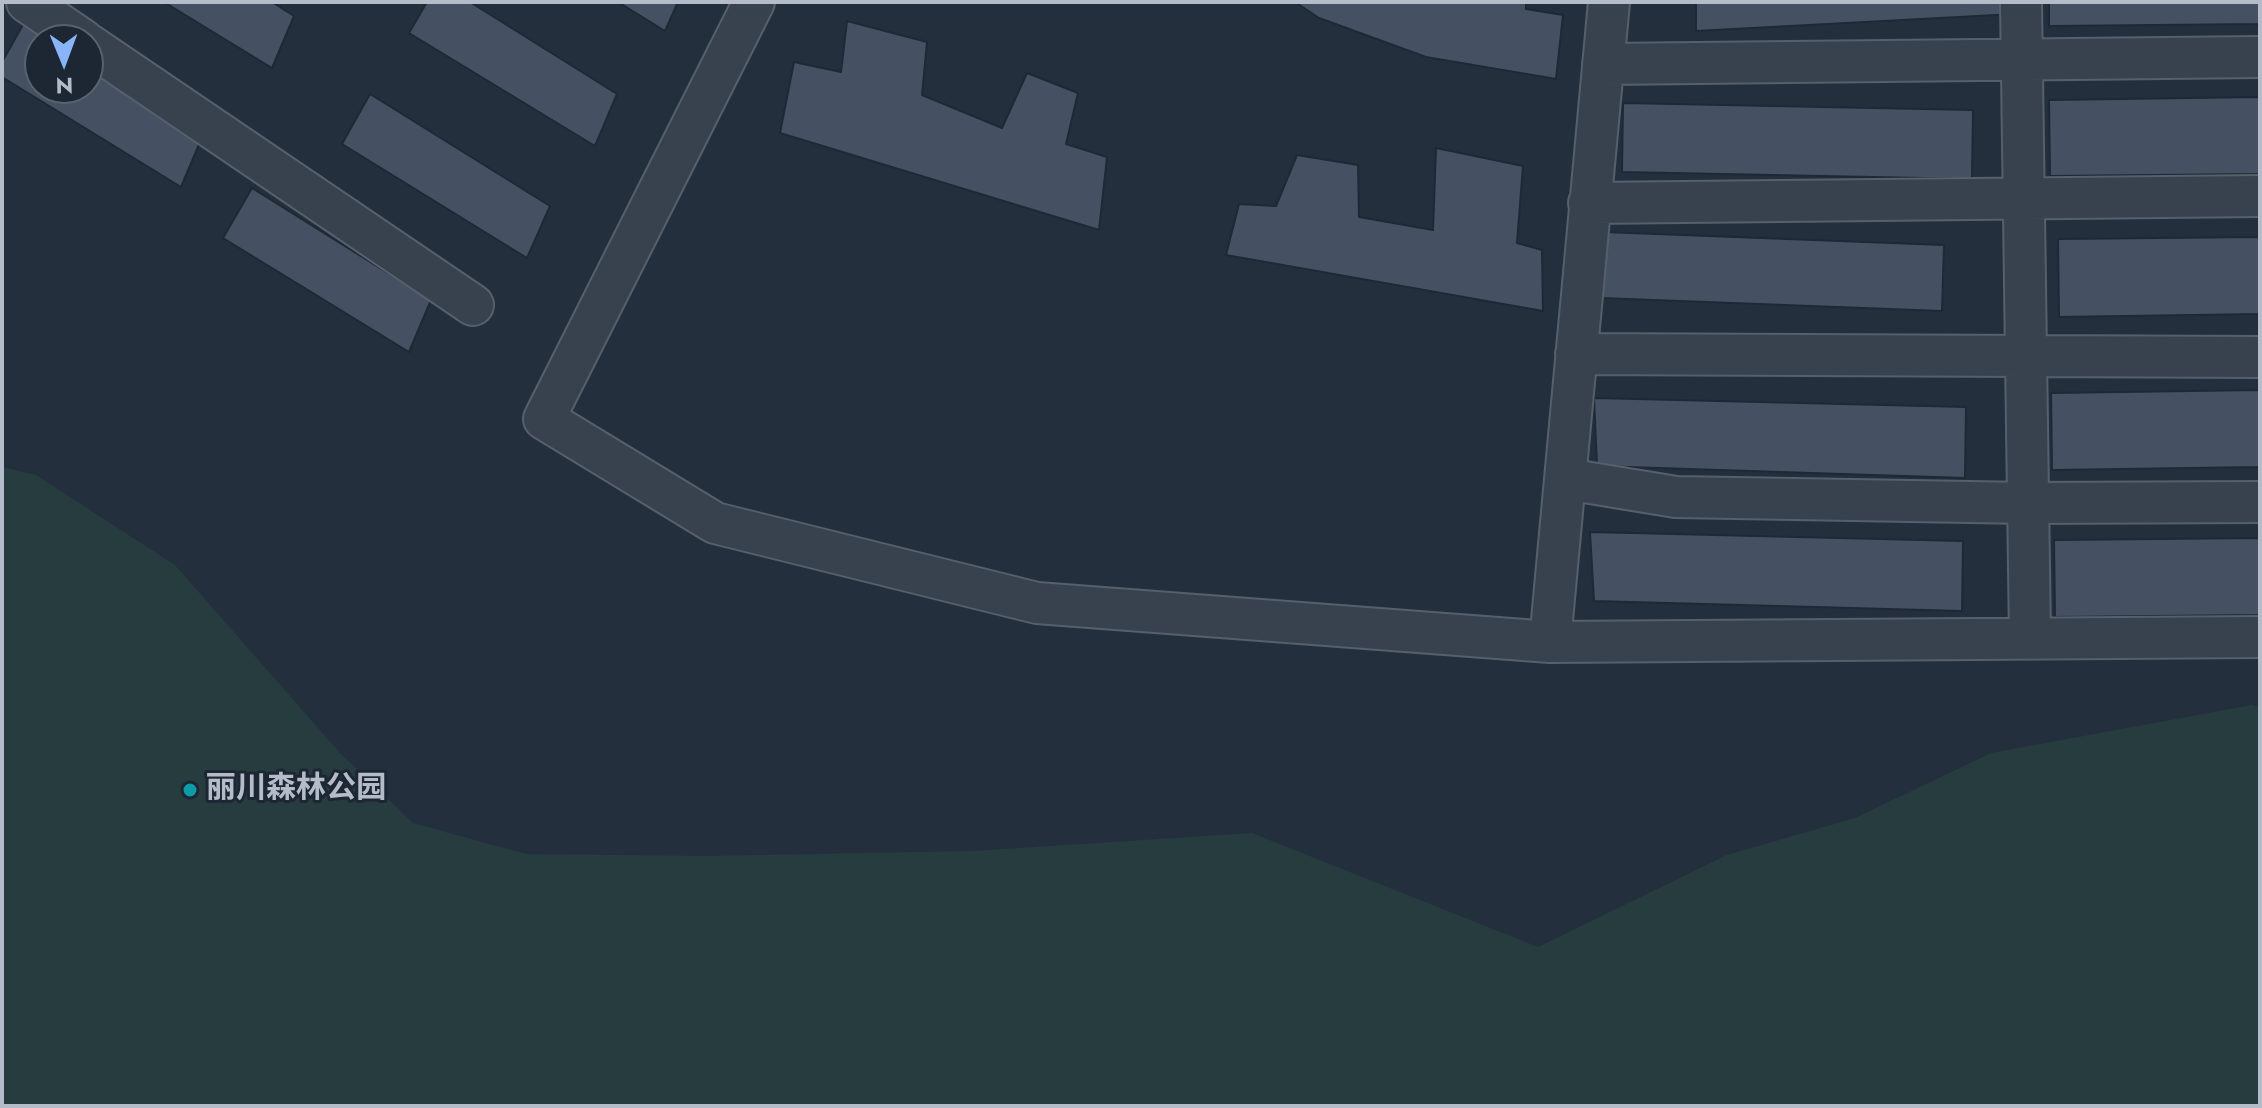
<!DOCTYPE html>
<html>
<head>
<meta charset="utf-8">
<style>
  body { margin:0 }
  #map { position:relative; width:2262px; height:1108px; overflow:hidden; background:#242f3e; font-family:Jost,sans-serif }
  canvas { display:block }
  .frame { position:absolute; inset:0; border:4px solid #b4bcc9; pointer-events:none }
  .north { position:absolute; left:24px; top:24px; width:80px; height:80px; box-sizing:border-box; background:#1d2633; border:2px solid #59626f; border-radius:50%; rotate:179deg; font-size:22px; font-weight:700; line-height:32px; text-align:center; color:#b4bcc9 }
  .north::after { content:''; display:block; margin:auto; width:28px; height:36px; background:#8ab4f8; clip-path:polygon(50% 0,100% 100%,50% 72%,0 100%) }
</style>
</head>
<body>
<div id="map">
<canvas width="2262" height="1108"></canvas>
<div class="frame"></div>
<div class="north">N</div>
</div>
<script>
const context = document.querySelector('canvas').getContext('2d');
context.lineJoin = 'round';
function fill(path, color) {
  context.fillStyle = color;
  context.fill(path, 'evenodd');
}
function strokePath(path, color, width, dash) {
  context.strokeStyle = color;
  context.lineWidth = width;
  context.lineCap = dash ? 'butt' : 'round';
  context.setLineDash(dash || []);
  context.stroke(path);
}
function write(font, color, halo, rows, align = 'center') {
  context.font = font + ' Jost,"Noto Sans SC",sans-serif';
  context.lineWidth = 6;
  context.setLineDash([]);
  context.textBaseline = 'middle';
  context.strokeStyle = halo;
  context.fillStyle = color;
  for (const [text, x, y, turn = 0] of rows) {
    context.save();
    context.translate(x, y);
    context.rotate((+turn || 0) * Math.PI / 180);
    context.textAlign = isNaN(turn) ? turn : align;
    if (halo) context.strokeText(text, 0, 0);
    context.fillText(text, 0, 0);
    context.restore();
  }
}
fill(new Path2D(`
  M2,467L36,475L175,565L340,753L413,823L526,854L707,856L973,851L1252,833L1538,947L1727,855L1855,818L1991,753L2252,705L2260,708V1106H2Z`), '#263c3f');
const building = new Path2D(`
  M164,2H272L294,16L272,68Z
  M427,2H470L617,94L595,146L409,33Z
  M618,2H678L665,31Z
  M1295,2H1526V9L1563,15L1556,79L1426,57L1319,18Z
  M1696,2H2014L2015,14L1696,31Z
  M2049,2H2260V24L2049,26Z
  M847,21L927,42L922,95L1002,128L1027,73L1078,93L1066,144L1107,157L1099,230L780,133L794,62L841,72Z
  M24,23L52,40H40V88H88V63L203,135L181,187L2,77V62Z
  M370,94L550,206L527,258L342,144Z
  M2260,97V174L2050,176L2049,100Z
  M1623,103L1973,110L1972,179L1622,172Z
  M1436,148L1523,166L1517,243L1542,250L1543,311L1226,255L1239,204L1276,206L1297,155L1358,165L1359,217L1433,230Z
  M252,188L431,300L409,352L223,238Z
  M1604,232L1944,245L1942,311L1601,298Z
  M2260,237V314L2059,317L2058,239Z
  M2260,390V467L2052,470L2051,393Z
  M1594,398L1966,407L1965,478L1597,466Z
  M1590,532L1963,541L1962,611L1594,601Z
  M2260,538V615L2055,617L2054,540Z`);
fill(building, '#455162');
strokePath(building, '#1f2835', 2);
const minor = new Path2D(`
  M27,2L83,40
  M754,2L544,419L715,523L1037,603L1550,642L2260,637
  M2021,2L2030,638
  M88,44L473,305
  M1603,64L2260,57
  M1589,203L2260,196
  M1576,354L2260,357
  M1566,479L1676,497L2028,503L2260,502
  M1550,642L1609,2`);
strokePath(minor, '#565f6c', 44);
strokePath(minor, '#38414e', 40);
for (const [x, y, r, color] of [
  [190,790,8,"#0f9aa8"]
]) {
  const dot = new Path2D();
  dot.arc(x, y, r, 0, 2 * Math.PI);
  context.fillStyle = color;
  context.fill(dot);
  strokePath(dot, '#1d2633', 3);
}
write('bold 30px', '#b4bcc9', '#1d2633', [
  ["丽川森林公园",206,790]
], 'left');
</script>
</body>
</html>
